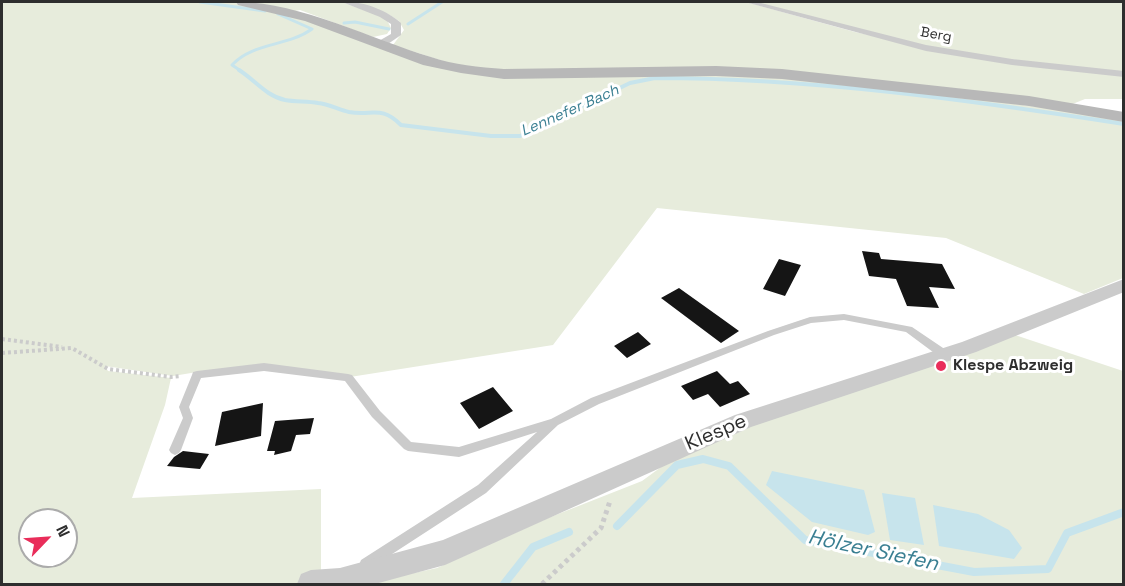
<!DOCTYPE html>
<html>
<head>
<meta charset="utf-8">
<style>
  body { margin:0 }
  #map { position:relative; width:1125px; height:586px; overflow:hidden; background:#fff; font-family:"Space Grotesk",sans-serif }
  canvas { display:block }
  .frame { position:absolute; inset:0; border:3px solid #2e2e2e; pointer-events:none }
  .north { position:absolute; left:18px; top:508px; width:60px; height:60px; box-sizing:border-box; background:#fff; border:2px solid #ababab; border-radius:50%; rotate:65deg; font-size:16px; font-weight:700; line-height:24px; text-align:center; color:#2e2e2e }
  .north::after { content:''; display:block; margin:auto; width:21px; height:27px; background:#e92d5a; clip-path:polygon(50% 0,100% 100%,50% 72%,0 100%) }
</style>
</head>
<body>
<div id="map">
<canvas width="1125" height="586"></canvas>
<div class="frame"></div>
<div class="north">N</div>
</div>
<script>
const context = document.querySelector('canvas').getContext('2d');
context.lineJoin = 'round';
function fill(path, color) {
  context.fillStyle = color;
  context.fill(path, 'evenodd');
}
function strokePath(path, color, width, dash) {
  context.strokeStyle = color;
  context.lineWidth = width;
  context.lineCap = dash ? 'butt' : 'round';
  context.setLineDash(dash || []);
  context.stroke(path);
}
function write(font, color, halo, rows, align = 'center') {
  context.font = font + ' "Space Grotesk",sans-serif';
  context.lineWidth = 6;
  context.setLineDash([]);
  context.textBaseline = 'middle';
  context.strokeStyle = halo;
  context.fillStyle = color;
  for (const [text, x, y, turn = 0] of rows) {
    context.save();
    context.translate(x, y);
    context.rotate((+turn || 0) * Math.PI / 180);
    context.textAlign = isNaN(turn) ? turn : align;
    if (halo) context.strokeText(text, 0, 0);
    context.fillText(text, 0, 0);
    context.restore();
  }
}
fill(new Path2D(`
  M2,2H342L386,18L391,28L387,34L373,37L300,10L289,12L490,76L726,75L823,80L1095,114L1123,119V278L1084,294L946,238L657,208L553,345L350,377L307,369L203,371L173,376L105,366L108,371L171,378L165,405L132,498L321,489V584H2ZM30,520H66V556H30Z
  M353,2H746L855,32L933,49L1123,74V99H1085L1070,105L821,75L497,71L446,63L393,45L404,30L399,21L388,14Z
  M751,2H1123V72L1056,66L934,49Z
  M1012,334L1123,371V584H363L437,568L548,518L642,481L713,429Z`), '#e7ecdc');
fill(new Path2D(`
  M772,471L864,490L875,532L868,535L812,522L766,485Z
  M882,493L915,498L924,545L890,540Z
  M933,505L978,514L1009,530L1022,548L1014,559L939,546Z`), '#c7e4ec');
strokePath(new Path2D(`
  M200,2L265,11
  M344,23L355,22L389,29
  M408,24L442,2
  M241,71L232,65C253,42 287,47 312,29L278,14`), '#c7e4ec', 3);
strokePath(new Path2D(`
  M239,70C255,80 266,96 285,100C296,102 307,101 318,103C329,104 339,110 349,112C373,116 381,105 401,125L491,136H520L630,83L655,78C812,78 969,100 1124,124`), '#c7e4ec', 4);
strokePath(new Path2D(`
  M617,526L677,465L703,459L729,466L805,540L974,572L1048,569L1067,533L1124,512
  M504,584L533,547L569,532`), '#c7e4ec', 8);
fill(new Path2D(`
  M862,251L879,253L881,259L942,264L955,289L929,287L939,308L907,306L896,279L869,276Z
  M779,259L801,265L785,296L763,289Z
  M679,288L721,318L739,331L721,343L661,298Z
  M638,332L651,344L627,358L614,346Z
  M717,371L730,384L738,381L750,394L720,407L708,394L693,400L681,386Z
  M493,387L513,411L479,429L460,403Z
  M263,403L261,436L215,446L222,412Z
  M314,418L310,434L296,435L291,451L274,455L275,451H267L275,421Z
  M183,451L209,454L200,469L167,466L174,457Z`), '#151515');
strokePath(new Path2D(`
  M2,339L62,347
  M2,353L72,348L108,369L171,377L181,376`), '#cbcbcb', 4, [3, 3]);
strokePath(new Path2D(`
  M542,584L601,528L610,501`), '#cbcbcb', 5, [4, 4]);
fill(new Path2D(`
  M844,314L912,327L949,352L950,355L949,358H941L906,332L844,320L811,323L774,335L599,404L558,425L486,493L366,571L361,570L359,565L361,560L478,485L537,432L459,457L408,451L404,449L372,417L345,381L264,371L201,378L189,407L193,418L181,450L179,453L175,455L171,453L169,450L183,418L179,407L192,375L193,372L197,371L264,363L348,374L352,375L380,411L411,442L459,447L551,419L591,398L768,331L810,317Z`), '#cbcbcb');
fill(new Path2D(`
  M342,2C360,0 387,10 401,23V35L385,46H377V42L391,34V24L380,17Z
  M745,2H757L926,45L1012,59L1124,71V77L1012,65L926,51Z
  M1124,279V292L976,352L751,427L445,565L375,584H297L301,574L311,570L340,568L443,540L735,415L962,342Z`), '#cbcbcb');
fill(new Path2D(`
  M236,2C294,0 374,40 431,57C454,65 479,67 504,69L716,66L782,69L1029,96L1124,112V122L1029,106L782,79L716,76L504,79L461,73L423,65L305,21L238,5Z`), '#b8b8b8');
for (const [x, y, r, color] of [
  [941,366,6,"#e92d5a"]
]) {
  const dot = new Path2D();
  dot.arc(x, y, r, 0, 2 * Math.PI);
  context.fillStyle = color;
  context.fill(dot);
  strokePath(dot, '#fff', 2);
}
write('14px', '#2e2e2e', '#fff', [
  ["Berg",936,35,10]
]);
write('italic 15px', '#3a7f92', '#fff', [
  ["Lennefer Bach",570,111,-24]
]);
write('bold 16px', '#2e2e2e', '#fff', [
  ["Klespe Abzweig",953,366]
], 'left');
write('20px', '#2e2e2e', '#fff', [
  ["Klespe",716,433,-23]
]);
write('italic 21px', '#3a7f92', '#fff', [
  ["Hölzer Siefen",873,551,12]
]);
</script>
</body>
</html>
